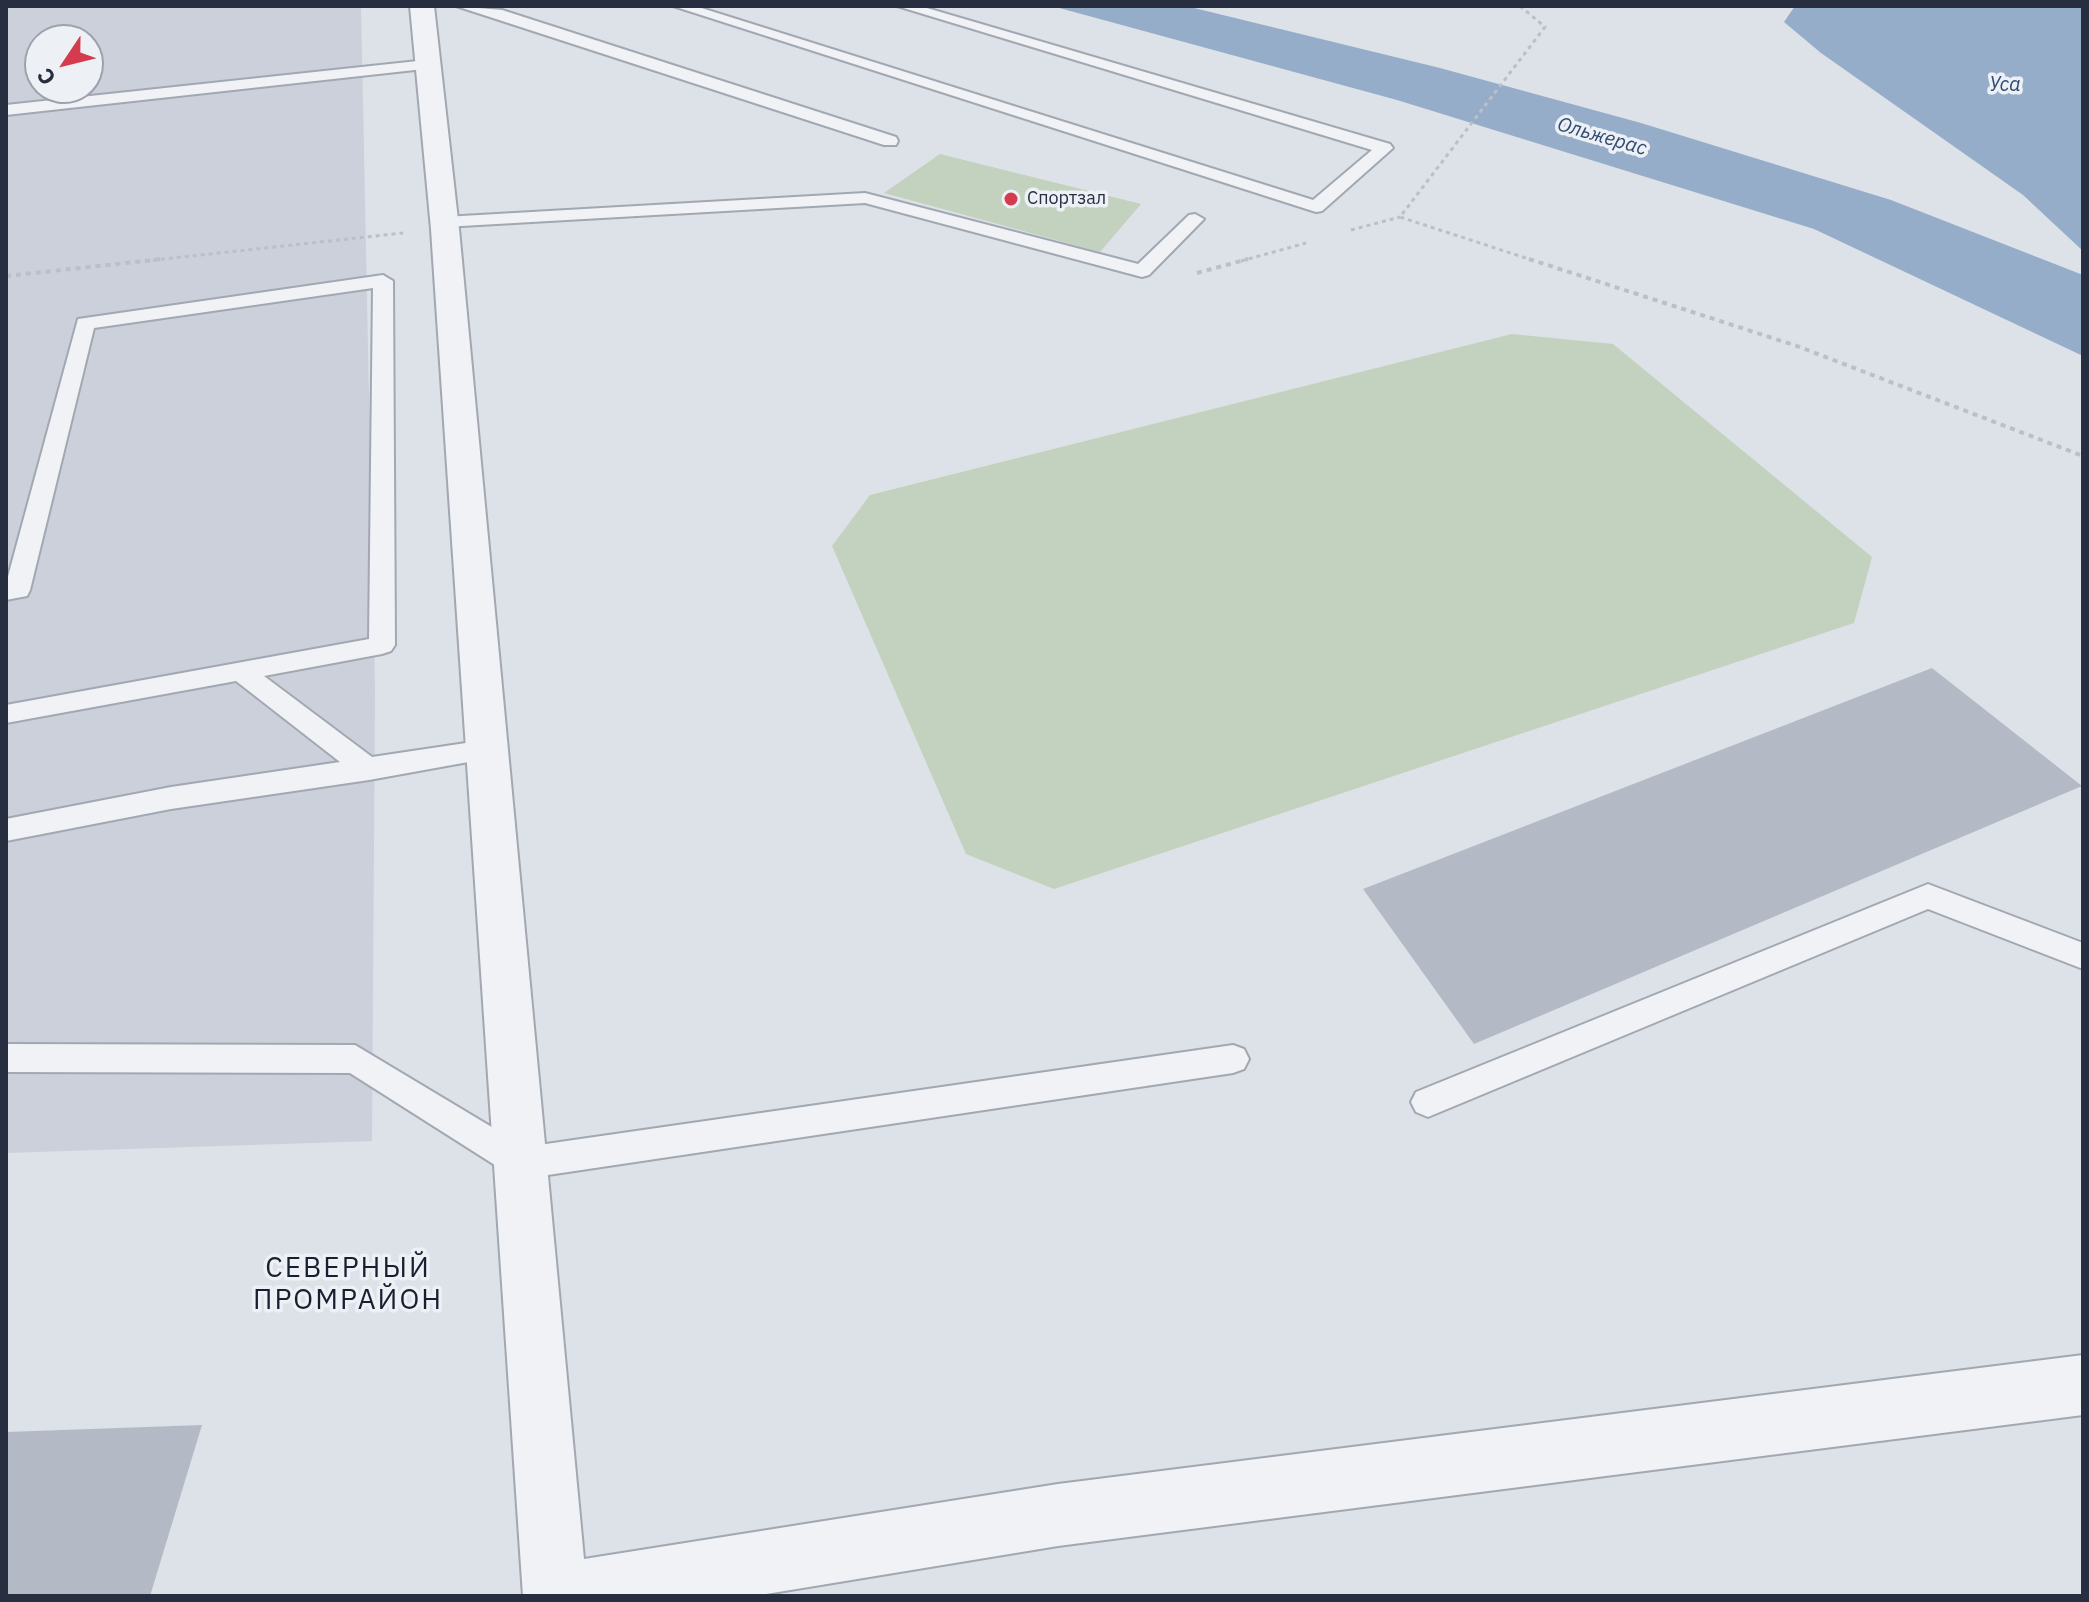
<!DOCTYPE html>
<html>
<head>
<meta charset="utf-8">
<style>
  body { margin:0 }
  #map { position:relative; width:2089px; height:1602px; overflow:hidden; background:#dde1e8; font-family:"IBM Plex Sans",sans-serif }
  canvas { display:block }
  .frame { position:absolute; inset:0; border:8px solid #262e3f; pointer-events:none }
  .north { position:absolute; left:24px; top:24px; width:80px; height:80px; box-sizing:border-box; background:#edf0f5; border:2px solid #9da2ac; border-radius:50%; rotate:235deg; font-size:22px; font-weight:700; line-height:32px; text-align:center; color:#262e3f }
  .north::after { content:''; display:block; margin:auto; width:28px; height:36px; background:#d43b4c; clip-path:polygon(50% 0,100% 100%,50% 72%,0 100%) }
</style>
</head>
<body>
<div id="map">
<canvas width="2089" height="1602"></canvas>
<div class="frame"></div>
<div class="north">С</div>
</div>
<script>
const context = document.querySelector('canvas').getContext('2d');
context.lineJoin = 'round';
function fill(path, color) {
  context.fillStyle = color;
  context.fill(path, 'evenodd');
}
function strokePath(path, color, width, dash) {
  context.strokeStyle = color;
  context.lineWidth = width;
  context.lineCap = dash ? 'butt' : 'round';
  context.setLineDash(dash || []);
  context.stroke(path);
}
function write(font, color, halo, rows, align = 'center') {
  context.font = font + ' "IBM Plex Sans",sans-serif';
  context.lineWidth = 7;
  context.setLineDash([]);
  context.textBaseline = 'middle';
  context.strokeStyle = halo;
  context.fillStyle = color;
  for (const [text, x, y, turn = 0] of rows) {
    context.save();
    context.translate(x, y);
    context.rotate((+turn || 0) * Math.PI / 180);
    context.textAlign = isNaN(turn) ? turn : align;
    if (halo) context.strokeText(text, 0, 0);
    context.fillText(text, 0, 0);
    context.restore();
  }
}
fill(new Path2D(`
  M6,6H361L375,691L372,1141L6,1153ZM40,40H88V88H40Z`), '#cbd0da');
fill(new Path2D(`
  M940,154L1141,204L1100,252L884,193Z
  M1512,334L1613,344L1872,557L1854,623L1054,889L966,854L832,546L870,495Z`), '#c2d2be');
fill(new Path2D(`
  M1052,6H1186L1440,68L1641,123L1891,200L2083,275V356L1814,229L1397,100Z
  M1795,6H2083V251L2023,195L1821,53L1784,22Z`), '#96adca');
fill(new Path2D(`
  M1932,668L2082,786L1474,1044L1363,889Z
  M202,1425L150,1596H6V1432Z`), '#b4bac5');
const lane = new Path2D(`
  M456,6L502,10L896,137L898,141L896,145H884Z
  M673,6H695L1313,200L1372,150L897,6H920L1390,144L1393,148L1322,211L1316,212Z
  M427,60L433,62V68L6,115V105Z
  M865,193L1138,264L1189,215L1195,214L1204,219L1149,275L1142,277L865,203L444,227L435,222L444,217Z
  M383,275L393,281L395,645L391,651L382,654L264,676L372,757L486,740L496,743L500,750L496,757L369,780L171,809L6,841V819L171,787L340,762L236,681L6,723V705L369,639L373,288L94,328L30,590L27,596L6,600V584L78,319Z
  M1928,884L2083,943V969L1928,909L1440,1112L1428,1117L1416,1112L1411,1102L1416,1092Z
  M6,1044L355,1045L525,1147L1233,1045L1244,1049L1249,1059L1244,1069L1233,1073L521,1179L509,1174L350,1073L6,1072Z`);
const street = new Path2D(`
  M410,6H434L459,229L584,1559L1058,1484L2083,1355V1415L1058,1546L754,1596H523L431,229Z`);
strokePath(lane, '#a2a8b2', 4);
strokePath(street, '#a2a8b2', 4);
strokePath(new Path2D(`
  M1520,6L1545,27L1400,217L1535,261
  M1351,230L1400,217
  M145,261L403,233
  M1241,261L1306,243`), '#bbbfc6', 3, [4, 4]);
strokePath(new Path2D(`
  M1529,259L1797,346L2083,456
  M1197,273L1248,259
  M6,276L163,259`), '#bbbfc6', 4, [5, 5]);
fill(lane, '#f0f2f6');
fill(street, '#f0f2f6');
for (const [x, y, r, color] of [
  [1011,199,8,"#d43b4c"]
]) {
  const dot = new Path2D();
  dot.arc(x, y, r, 0, 2 * Math.PI);
  context.fillStyle = color;
  context.fill(dot);
  strokePath(dot, '#edf0f5', 3);
}
write('18px', '#262e3f', '#edf0f5', [
  ["Спортзал",1027,199]
], 'left');
write('italic 20px', '#2e4b75', '#edf0f5', [
  ["Уса",2005,85],
  ["Ольжерас",1602,137,16]
]);
context.letterSpacing = '2px';
write('28px', '#181f30', '#edf0f5', [
  ["СЕВЕРНЫЙ",348,1269],
  ["ПРОМРАЙОН",348,1301]
]);
context.letterSpacing = '0px';
</script>
</body>
</html>
